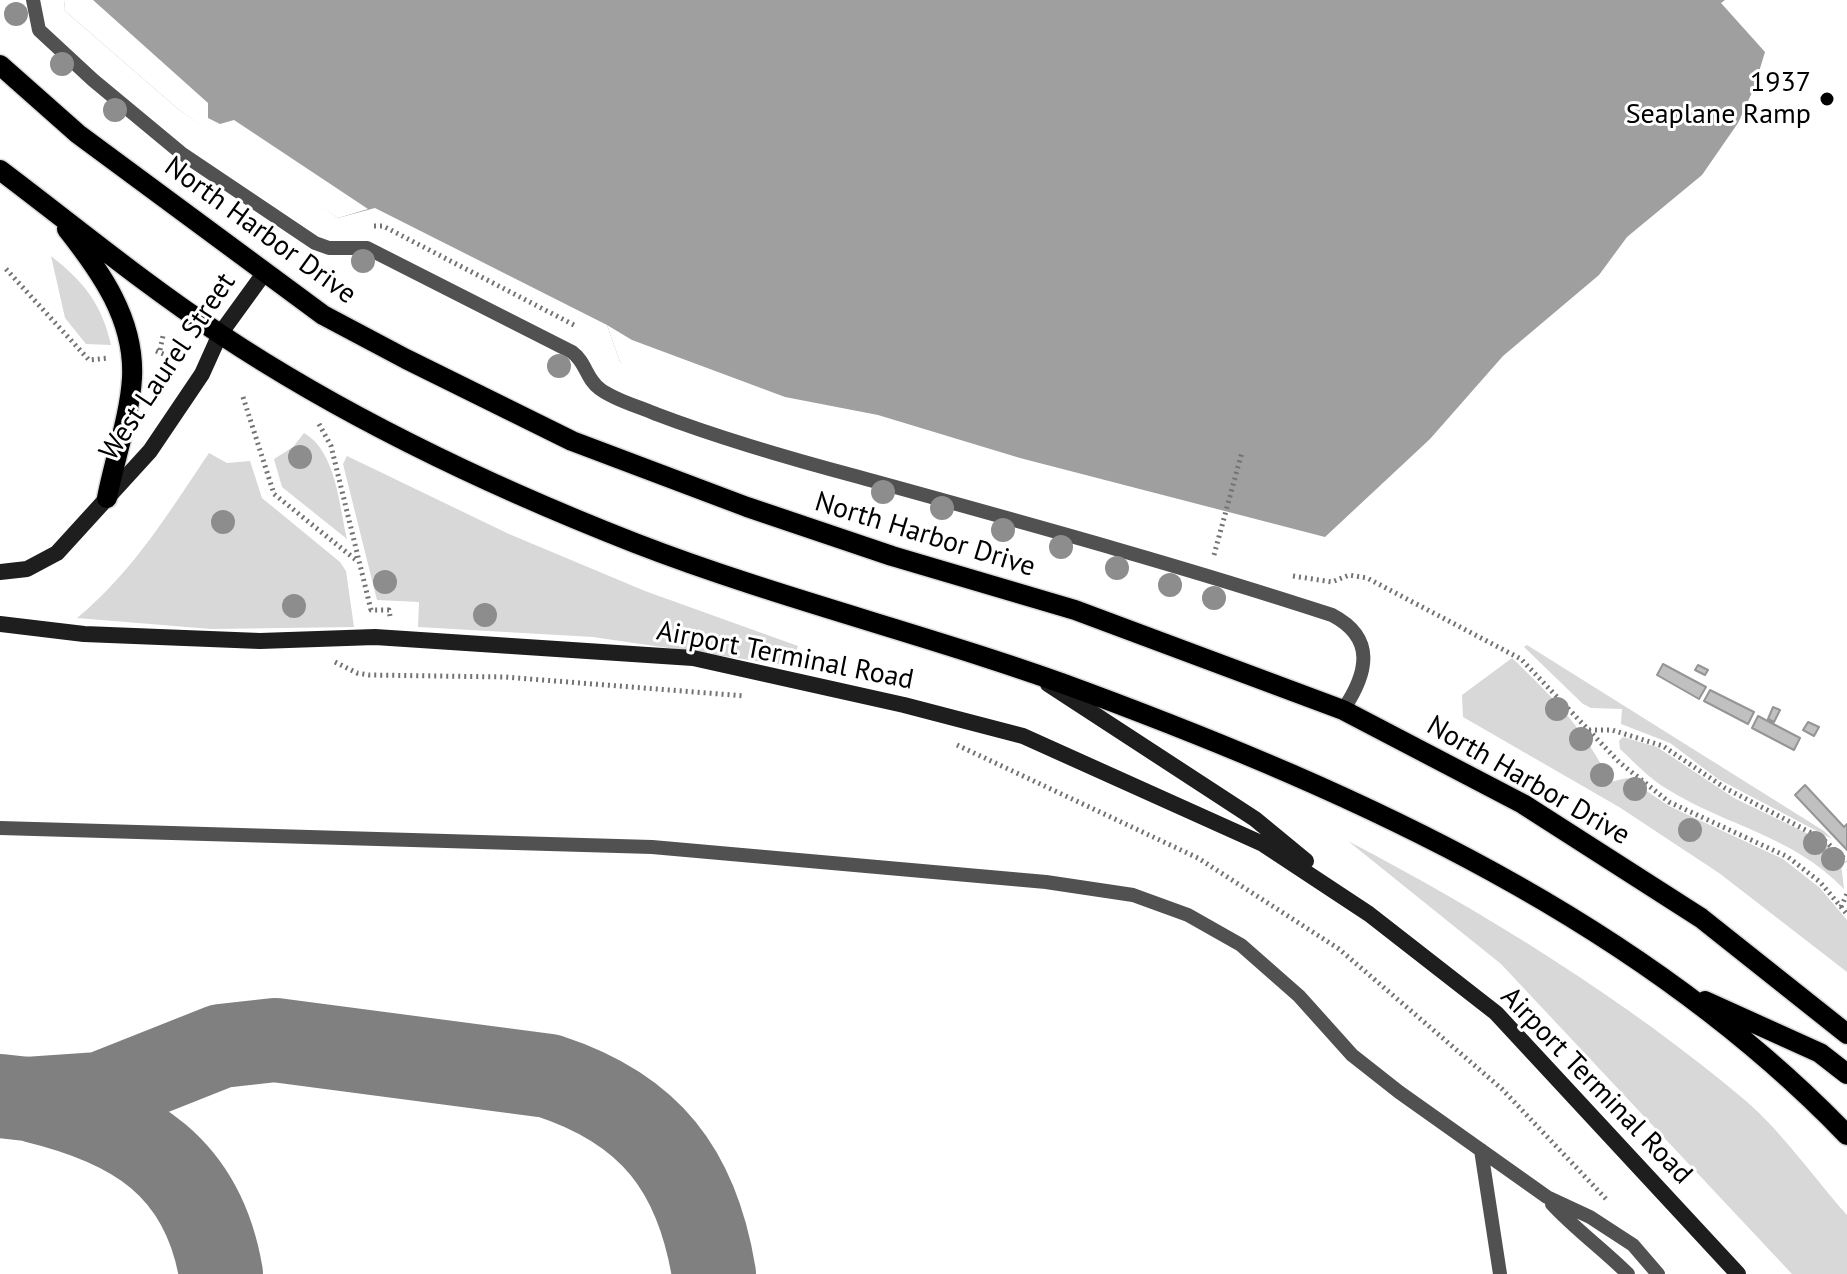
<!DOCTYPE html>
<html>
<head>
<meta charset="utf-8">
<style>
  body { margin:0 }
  canvas { display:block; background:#fff }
</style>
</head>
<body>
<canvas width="1847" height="1274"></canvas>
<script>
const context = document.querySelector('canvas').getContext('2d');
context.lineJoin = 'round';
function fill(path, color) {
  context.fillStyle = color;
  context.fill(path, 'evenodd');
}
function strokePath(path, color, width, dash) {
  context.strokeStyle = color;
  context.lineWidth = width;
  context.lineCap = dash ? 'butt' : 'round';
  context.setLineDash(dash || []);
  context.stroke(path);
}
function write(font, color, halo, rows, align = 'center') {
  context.font = font + ' "PT Sans",sans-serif';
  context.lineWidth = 6;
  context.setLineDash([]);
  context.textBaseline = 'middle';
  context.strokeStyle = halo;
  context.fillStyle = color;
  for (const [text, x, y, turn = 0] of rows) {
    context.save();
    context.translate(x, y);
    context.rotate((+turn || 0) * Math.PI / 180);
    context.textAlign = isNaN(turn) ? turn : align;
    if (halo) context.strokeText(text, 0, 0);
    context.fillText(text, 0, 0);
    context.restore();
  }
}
fill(new Path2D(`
  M51,256C83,281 102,304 111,345L86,344L65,318Z
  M304,433C336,451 339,505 347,539L282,487L274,459L293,447Z
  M209,453L227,463L250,461L262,498L340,562L346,571L354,627L211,629L77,618C133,572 169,512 209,453Z
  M347,456L509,534L645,591L798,646L791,666L593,637L418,627L419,602L377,600L343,464Z
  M1527,645L1824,831L1832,839L1718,779L1670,743L1621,724L1622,709L1591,708L1583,704L1524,647Z
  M1512,658C1552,696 1587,732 1610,782L1627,778L1669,806L1783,859L1820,888L1847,920V972L1719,873L1619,807L1463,717L1462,695Z
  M1623,737L1657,747L1734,798L1827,843L1841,863L1844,889C1792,835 1728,827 1667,789C1650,779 1635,763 1620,749L1619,741Z
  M1348,841C1487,914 1625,999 1746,1101C1783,1133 1814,1178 1847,1215V1274H1792L1501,964Z`), '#d8d8d8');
fill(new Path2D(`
  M65,0H1847L1660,240L1533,346L1348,523L1327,552L769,406L620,362L607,325L375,208L338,218L178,109L64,10Z`), '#9f9f9f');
fill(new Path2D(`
  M65,0H93L208,103V118L220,124L234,120L368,209L338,218L269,173L178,109L64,10Z
  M1725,0H1847V130L1729,233L1662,244L1535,349L1352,525L1348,544L1328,556L1268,546L644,373L620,362L607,325L632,340L785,397L878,415L1020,458L1325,537L1430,439L1503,356L1599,275L1627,237L1702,175L1738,123L1754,88L1765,52L1721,3Z`), '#fff');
strokePath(new Path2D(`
  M0,1096L27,1099L100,1094L221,1046L275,1040L549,1076C650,1109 697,1170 714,1274
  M35,1101C134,1125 203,1167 221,1274`), '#808080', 84);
const building = new Path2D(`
  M1663,664L1706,687L1699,699L1657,675Z
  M1698,665L1708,670L1705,675L1695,670Z
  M1710,690L1754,712L1748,724L1704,701Z
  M1773,707L1780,710L1774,722L1768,719Z
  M1758,716L1800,738L1794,750L1752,728Z
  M1808,722L1819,727L1814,736L1803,730Z
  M1805,785L1844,827L1847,824V850L1795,795Z`);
fill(building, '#c0c0c0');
strokePath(building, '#959595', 2);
const primary = new Path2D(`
  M0,65L78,134L323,315L406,359L572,441L747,507L892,556L1075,610L1343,710L1523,804L1701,918L1847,1034
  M0,170C73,225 144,284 220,334C348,419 492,487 635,543C782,600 938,637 1086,692C1360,794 1641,921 1847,1135
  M67,229C101,272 135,320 132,378C130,415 114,461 107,498
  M1705,1001L1820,1053L1847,1074`);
strokePath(primary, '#dbdbdb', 23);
strokePath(new Path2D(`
  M374,226H383L576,326
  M6,269L89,360L109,358
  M160,350L163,336
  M156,351L176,359
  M243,397L274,494L356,560
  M319,424L331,446L371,610H389L390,616
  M1214,555L1242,452
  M1293,576L1332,582L1349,575L1367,578L1521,659L1619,762L1669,802L1788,857L1820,882L1847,914
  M335,662L357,673L369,675L505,677L745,696
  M1589,730H1612L1663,746L1725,788L1823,839L1847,861
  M957,745L1198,858L1339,949L1502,1089L1607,1200
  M1841,907L1847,894`), '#737373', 5, [2, 4]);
strokePath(new Path2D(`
  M33,0L39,30L93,80L181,153L315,243L329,248H367L572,352C586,362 586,379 600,389C616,401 638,406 656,414C722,439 791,459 859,477C1018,521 1176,564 1332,615C1376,638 1368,673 1343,710
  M0,828L652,847L1046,882L1133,895L1188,915L1241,945L1299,996L1352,1055L1399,1092L1547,1197L1590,1217L1633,1245L1658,1274
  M1481,1150L1500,1274
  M1552,1204C1576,1230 1603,1249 1628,1274`), '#515151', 14);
strokePath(new Path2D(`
  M0,572L27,569L57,553L150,451L202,374L220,334L265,272
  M0,624L84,634L260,641L375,637L693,658L904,705L1023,736L1263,844L1369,914L1496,1013L1738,1274
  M1048,684L1255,819L1306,861`), '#1e1e1e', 16);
strokePath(primary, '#000', 20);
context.fillStyle = '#8d8d8d';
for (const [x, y] of [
  [16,14],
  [62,64],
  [115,110],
  [363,261],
  [559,366],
  [300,457],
  [883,492],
  [942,508],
  [223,522],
  [1003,530],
  [1061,547],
  [1117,568],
  [385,582],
  [1170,585],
  [1214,598],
  [294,606],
  [485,615],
  [1557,709],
  [1581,739],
  [1602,775],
  [1635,789],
  [1690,830],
  [1815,843],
  [1833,859]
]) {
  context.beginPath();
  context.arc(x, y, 12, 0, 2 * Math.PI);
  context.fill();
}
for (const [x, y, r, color] of [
  [1827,99,8,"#000"]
]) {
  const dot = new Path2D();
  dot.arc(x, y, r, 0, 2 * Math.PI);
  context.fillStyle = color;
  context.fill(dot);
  strokePath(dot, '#fff', 3);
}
write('28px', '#000', '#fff', [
  ["1937",1811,83],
  ["Seaplane Ramp",1811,115]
], 'right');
write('28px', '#000', '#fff', [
  ["North Harbor Drive",260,231,36],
  ["West Laurel Street",168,367,-56],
  ["North Harbor Drive",925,535,17],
  ["Airport Terminal Road",785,656,11],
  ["North Harbor Drive",1528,781,30],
  ["Airport Terminal Road",1596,1086,46]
]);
</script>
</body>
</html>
